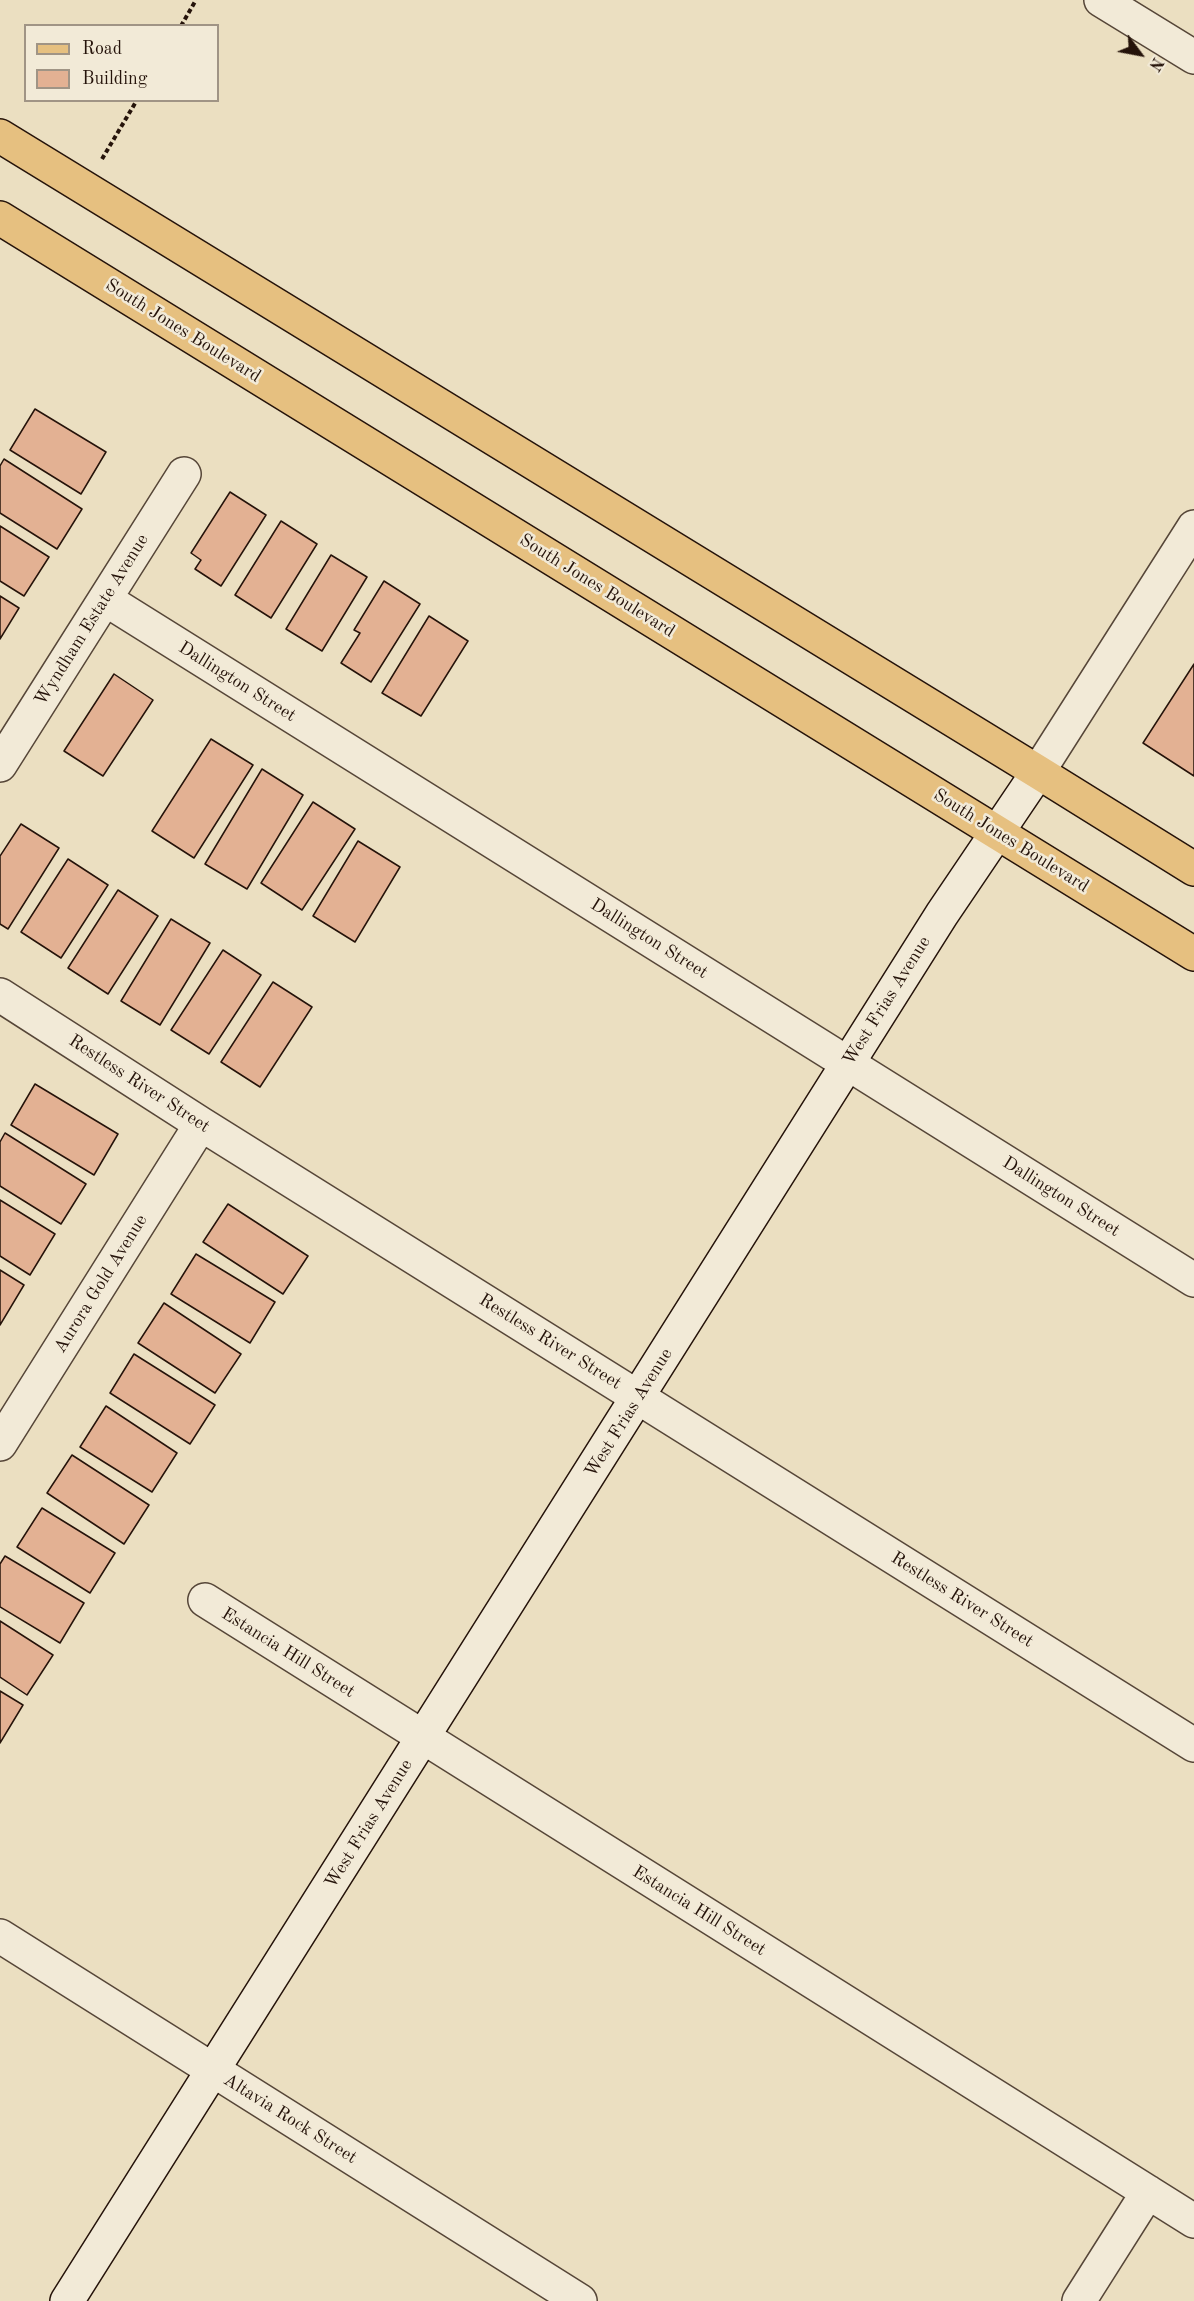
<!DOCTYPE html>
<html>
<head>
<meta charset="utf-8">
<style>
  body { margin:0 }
  #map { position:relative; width:1194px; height:2301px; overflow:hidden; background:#ebdfc1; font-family:"Old Standard TT",serif }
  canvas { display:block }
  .legend { position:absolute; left:24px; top:24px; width:195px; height:78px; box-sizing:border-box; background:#f2ead7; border:2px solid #a09485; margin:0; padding:8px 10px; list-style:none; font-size:18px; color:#25130a }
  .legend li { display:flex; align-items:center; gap:12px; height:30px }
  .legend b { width:30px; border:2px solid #a09485 }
  .north { position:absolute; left:1110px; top:24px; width:60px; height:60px; -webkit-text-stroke:4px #f2ead7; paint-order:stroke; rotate:122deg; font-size:16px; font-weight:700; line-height:24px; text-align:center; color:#25130a }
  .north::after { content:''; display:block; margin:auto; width:21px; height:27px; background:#25130a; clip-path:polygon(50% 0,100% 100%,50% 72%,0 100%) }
</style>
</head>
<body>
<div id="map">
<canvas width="1194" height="2301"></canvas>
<ul class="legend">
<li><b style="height:8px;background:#e6c080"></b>Road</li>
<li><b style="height:16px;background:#e3b193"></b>Building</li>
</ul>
<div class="north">N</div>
</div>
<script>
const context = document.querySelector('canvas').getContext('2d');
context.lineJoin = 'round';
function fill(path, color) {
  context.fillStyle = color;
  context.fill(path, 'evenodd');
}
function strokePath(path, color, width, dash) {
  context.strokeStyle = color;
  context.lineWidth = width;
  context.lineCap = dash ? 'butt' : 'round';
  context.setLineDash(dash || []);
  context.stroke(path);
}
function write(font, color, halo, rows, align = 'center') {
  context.font = font + ' "Old Standard TT",serif';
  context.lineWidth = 5;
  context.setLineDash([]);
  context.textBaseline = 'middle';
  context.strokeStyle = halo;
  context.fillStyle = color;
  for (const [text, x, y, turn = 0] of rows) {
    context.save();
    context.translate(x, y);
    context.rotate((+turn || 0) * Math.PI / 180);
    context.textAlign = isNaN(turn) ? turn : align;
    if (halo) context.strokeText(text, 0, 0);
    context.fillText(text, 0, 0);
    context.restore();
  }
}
const building = new Path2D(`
  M35,409L106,452L81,494L10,450Z
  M4,459L82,509L57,549L0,513V466Z
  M230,492L266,515L221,586L195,569L201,560L191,553Z
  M281,521L317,544L271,618L235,595Z
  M0,526L49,557L24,596L0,581Z
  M331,555L367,577L322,651L286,629Z
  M384,581L420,604L371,682L341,663L360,633L354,630Z
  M0,596L19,608L0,639Z
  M429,616L468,641L421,716L382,693Z
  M1194,664V776L1143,743Z
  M114,674L153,700L103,776L64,751Z
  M211,739L253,765L194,858L152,831Z
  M262,769L303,795L247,889L205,864Z
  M313,802L355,829L302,910L261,883Z
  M21,824L59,848L8,929L0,924V856Z
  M358,841L400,867L355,942L313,916Z
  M68,859L108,885L61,958L21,932Z
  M118,890L158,916L108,994L68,968Z
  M171,919L210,943L160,1025L121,1001Z
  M223,950L261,975L209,1054L171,1030Z
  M273,982L312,1007L260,1087L221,1062Z
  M35,1084L118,1134L94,1175L11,1125Z
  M5,1133L86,1184L61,1224L0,1186V1142Z
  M0,1200L55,1234L30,1275L0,1256Z
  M228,1204L308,1256L283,1294L203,1242Z
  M196,1254L275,1302L250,1343L171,1294Z
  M0,1270L24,1285L0,1325Z
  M164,1303L241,1354L215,1393L138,1343Z
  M134,1354L215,1405L190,1444L110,1393Z
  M106,1406L177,1453L152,1492L80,1447Z
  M72,1455L149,1505L124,1544L47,1493Z
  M42,1508L115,1553L90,1593L17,1547Z
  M5,1556L84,1603L60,1643L0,1607V1564Z
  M0,1621L53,1655L27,1695L0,1677Z
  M0,1691L23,1705L0,1743Z`);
fill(building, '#e3b193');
strokePath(building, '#25130a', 1.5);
const street = new Path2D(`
  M1101,0L1194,57
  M105,599L1194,1280
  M0,765L184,474
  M1038,772L1194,527
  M0,995L201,1124L1194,1745
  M0,1444L201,1124
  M205,1600L1194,2221
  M0,1936L580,2301
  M1079,2301L1148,2192`);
const secondary = new Path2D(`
  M67,2301L942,914L1038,772`);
const primary = new Path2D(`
  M0,136L1038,772L1194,869
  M0,218L1194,954`);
strokePath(street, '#564638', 36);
strokePath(secondary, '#25130a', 36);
strokePath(primary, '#25130a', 36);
strokePath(new Path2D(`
  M181,26L196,0
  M102,159L137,100`), '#25130a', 4, [4.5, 3]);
strokePath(street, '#f2ead7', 33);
strokePath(secondary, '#f2ead7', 33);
strokePath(primary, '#e6c080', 33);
write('18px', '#25130a', '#f2ead7', [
  ["South Jones Boulevard",183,331,32],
  ["South Jones Boulevard",597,586,32],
  ["Wyndham Estate Avenue",92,620,-58],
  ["Dallington Street",237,682,32],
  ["South Jones Boulevard",1011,841,32],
  ["Dallington Street",649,939,32],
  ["West Frias Avenue",887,1001,-58],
  ["Restless River Street",139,1084,33],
  ["Dallington Street",1061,1197,32],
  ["Aurora Gold Avenue",101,1284,-58],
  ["Restless River Street",550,1342,32],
  ["West Frias Avenue",629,1413,-58],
  ["Restless River Street",962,1600,32],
  ["Estancia Hill Street",288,1653,32],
  ["West Frias Avenue",369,1824,-58],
  ["Estancia Hill Street",699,1911,32],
  ["Altavia Rock Street",290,2119,32]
]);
</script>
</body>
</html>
